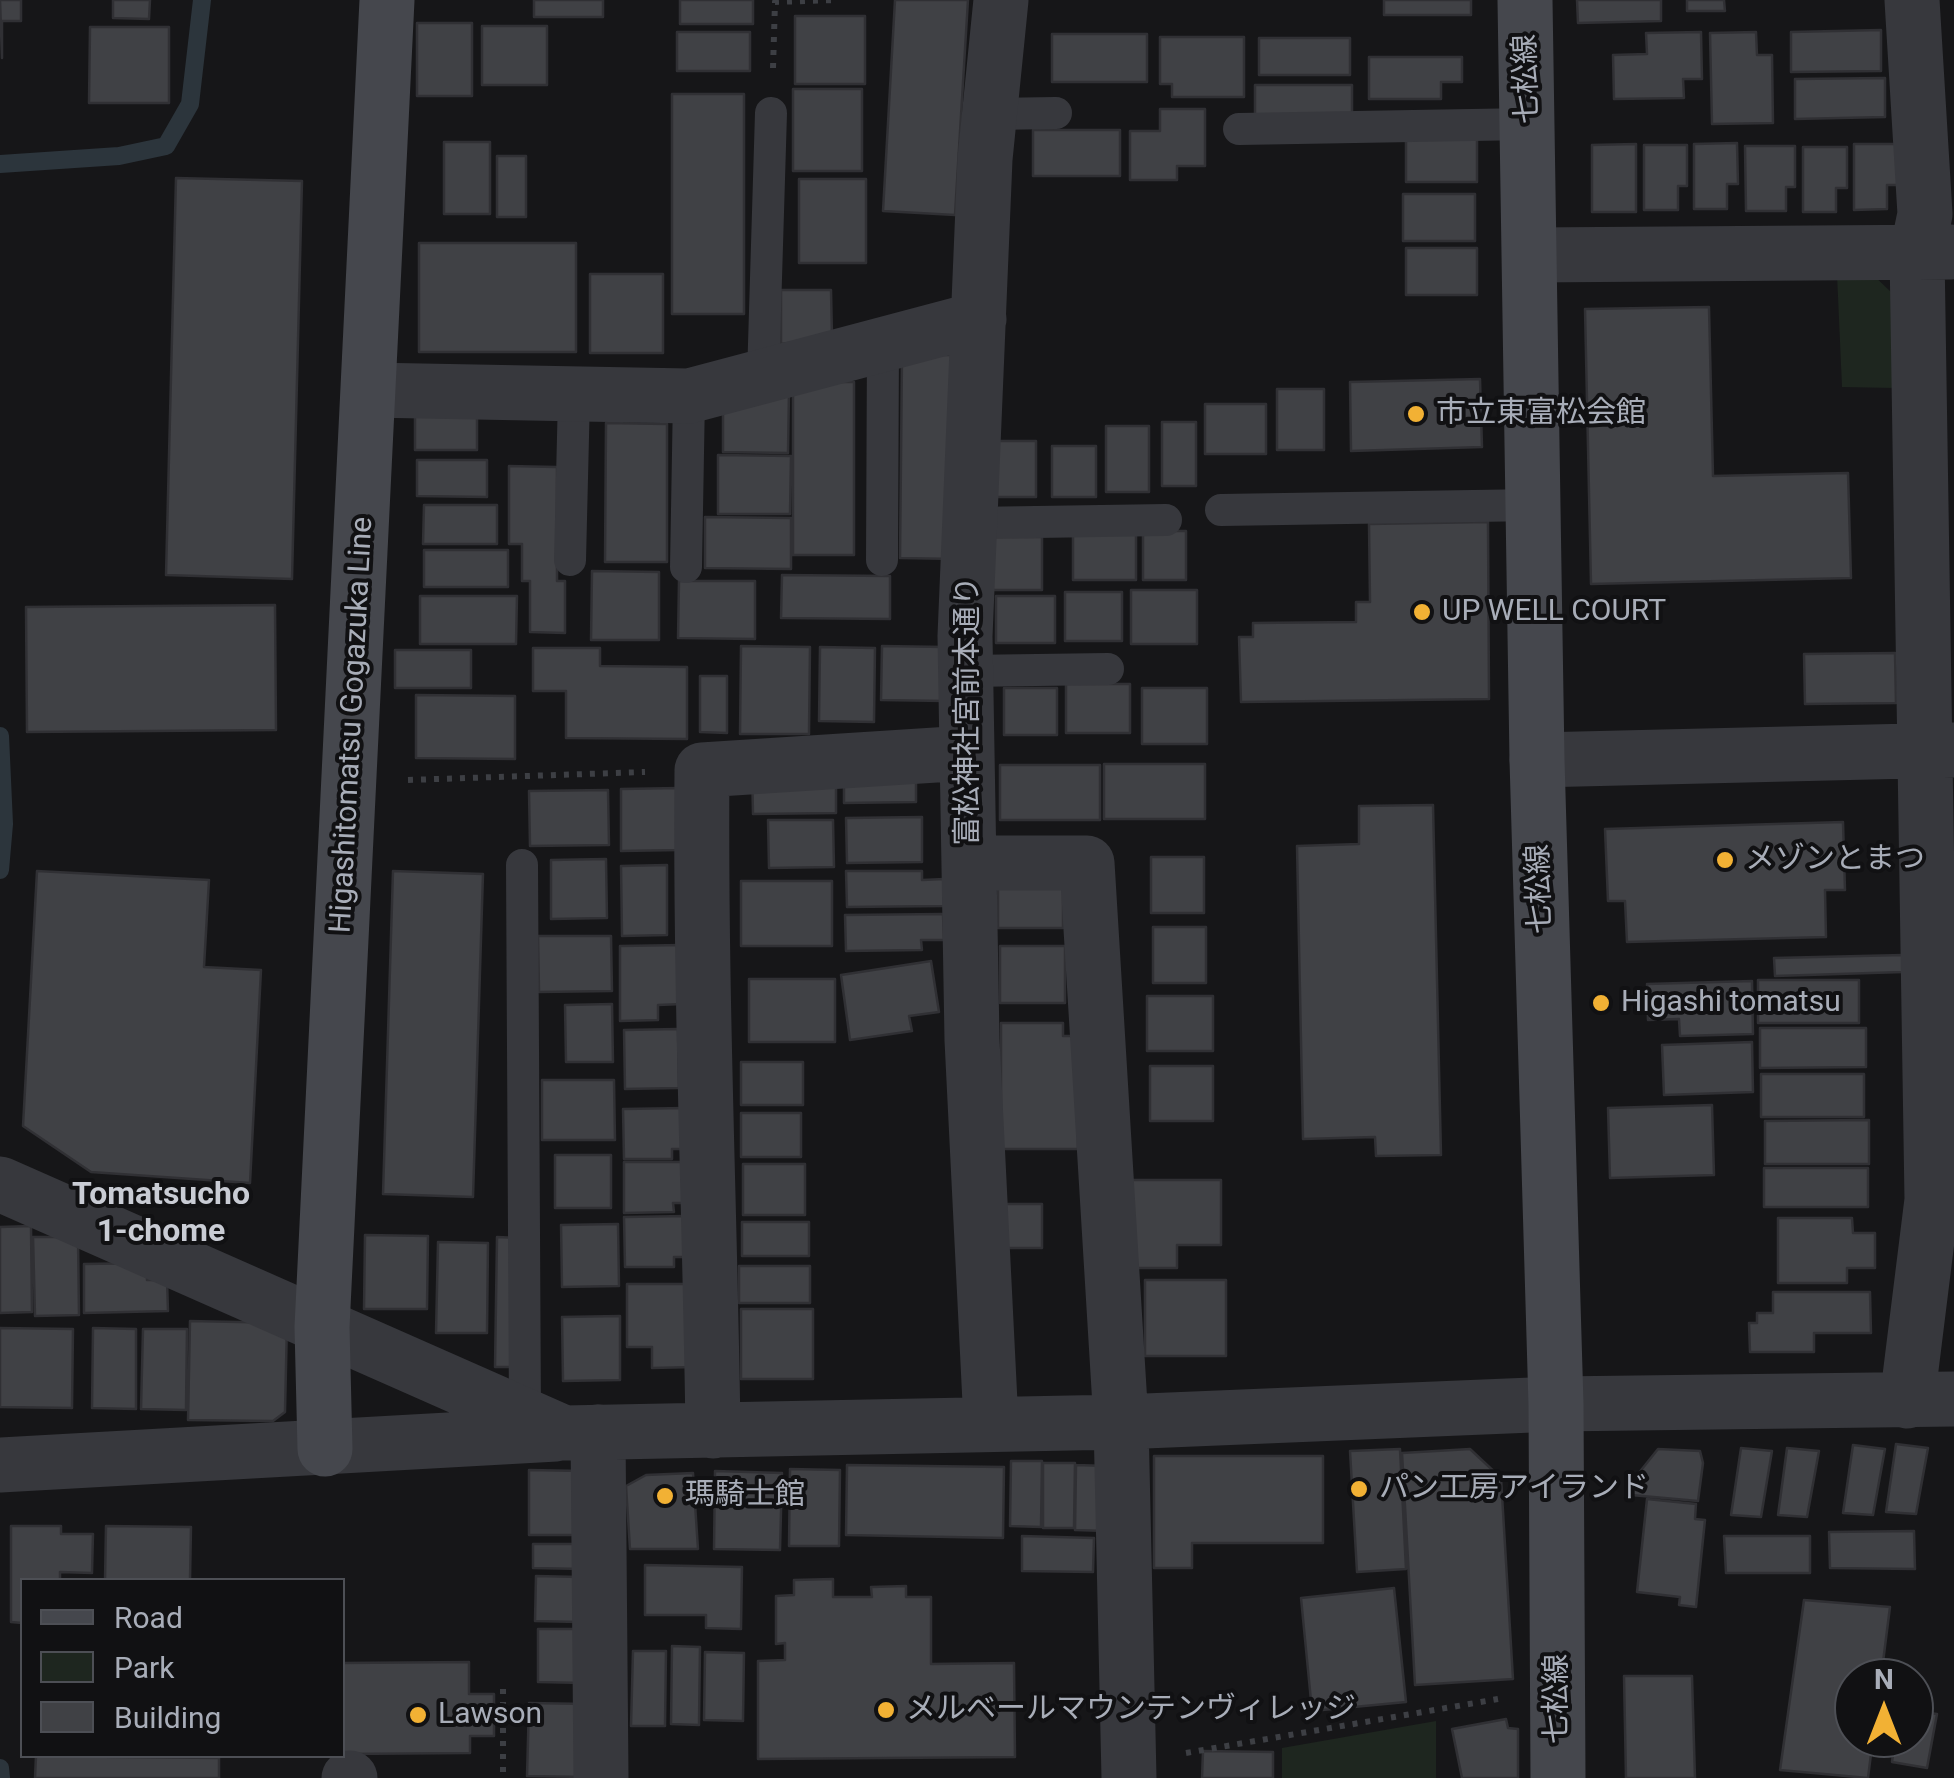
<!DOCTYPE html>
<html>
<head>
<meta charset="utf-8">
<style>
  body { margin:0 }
  #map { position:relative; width:1954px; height:1778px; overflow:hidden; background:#161618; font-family:Roboto,sans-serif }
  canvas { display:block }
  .legend { position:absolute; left:20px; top:1578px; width:325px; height:180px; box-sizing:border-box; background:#111113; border:2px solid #4d4f55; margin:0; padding:12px 18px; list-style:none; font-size:30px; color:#a8adb8 }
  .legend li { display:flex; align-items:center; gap:20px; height:50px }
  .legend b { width:50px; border:2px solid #4d4f55 }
  .north { position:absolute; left:1834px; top:1658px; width:100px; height:100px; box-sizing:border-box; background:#111113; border:2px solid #4d4f55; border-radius:50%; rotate:0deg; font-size:28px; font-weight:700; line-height:40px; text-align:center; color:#a8adb8 }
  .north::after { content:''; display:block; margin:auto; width:35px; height:45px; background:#f2b134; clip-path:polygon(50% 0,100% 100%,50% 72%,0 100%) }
</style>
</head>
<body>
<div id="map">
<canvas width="1954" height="1778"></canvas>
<ul class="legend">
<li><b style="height:12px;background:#45474d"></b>Road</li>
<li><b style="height:28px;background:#1e261f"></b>Park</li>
<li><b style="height:28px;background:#404145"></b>Building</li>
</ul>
<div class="north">N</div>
</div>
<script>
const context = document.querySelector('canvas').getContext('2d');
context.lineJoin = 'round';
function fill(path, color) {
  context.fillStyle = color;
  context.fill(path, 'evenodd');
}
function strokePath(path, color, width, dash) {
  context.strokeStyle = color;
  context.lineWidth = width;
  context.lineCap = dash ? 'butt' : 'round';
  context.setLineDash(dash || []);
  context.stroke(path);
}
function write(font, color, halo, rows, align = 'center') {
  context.font = font + ' Roboto,"Noto Sans JP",sans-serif';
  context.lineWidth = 8;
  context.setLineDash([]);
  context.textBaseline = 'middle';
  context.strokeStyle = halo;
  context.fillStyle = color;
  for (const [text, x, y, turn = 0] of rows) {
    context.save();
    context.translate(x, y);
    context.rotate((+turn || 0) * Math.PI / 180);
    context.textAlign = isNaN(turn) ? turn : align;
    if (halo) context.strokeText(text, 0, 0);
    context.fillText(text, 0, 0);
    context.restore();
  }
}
fill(new Path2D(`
  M1870,272L1891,292L1895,388L1842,387L1837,274Z
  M1436,1721V1778H1282V1748Z`), '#1e261f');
strokePath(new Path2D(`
  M0,164L119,156L166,146L190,104L202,0
  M0,736L4,824L0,870
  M0,1768L1,1778`), '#2c353c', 18);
const building = new Path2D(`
  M0,0H21V21H2V58Z
  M113,0H150L149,19L113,18Z
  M534,0H603V17H534Z
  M680,0H753V24H680Z
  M895,0H968L955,215L883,211Z
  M1384,0H1471V15H1384Z
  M1577,0H1661V21L1578,23Z
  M1687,0H1724L1725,11H1687Z
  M795,16H865V84H795Z
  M417,23H472V96H417Z
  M482,26H547V85H482Z
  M90,27H169V103H89Z
  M1881,30V71L1791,72V32Z
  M677,32H750V71H677Z
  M1701,32L1702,79H1683L1684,98L1614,99L1613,55L1647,54L1646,33Z
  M1756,32L1757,55H1772L1773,123L1712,124L1710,33Z
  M1052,34H1147V82H1052Z
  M1160,37H1244V97H1172V84H1160Z
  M1259,38H1350V75H1259Z
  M1369,57H1462V82H1441V99H1369Z
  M1885,78V117L1795,119V79Z
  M1255,85H1352V116H1255Z
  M793,89H862V171H793Z
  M672,94H744V314H672Z
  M1160,109H1205V166H1177V180H1130V131H1160Z
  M1033,130H1120V176H1033Z
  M1406,135H1477V182H1406Z
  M444,142H490V214H444Z
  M1737,143L1738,184H1727V209H1694V144Z
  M1636,144V212H1592V145Z
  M1854,144H1898V185H1887V209L1854,210Z
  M1644,145H1687V186H1678V210H1644Z
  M1745,146H1795V187H1786V211H1746Z
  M1803,147H1847V188H1836V212H1803Z
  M497,156H526V217H497Z
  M176,178L302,181L292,579L166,575Z
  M799,179H866V263H799Z
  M1403,194H1475V241H1403Z
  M419,243H576V352H419Z
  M1406,248H1477V295H1406Z
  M590,274H663V353H590Z
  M781,290H831L832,337L781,344Z
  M1709,307L1713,476L1848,473L1851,578L1591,584L1585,309Z
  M902,355H958L956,559L900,558Z
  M1480,379L1482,447L1351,451L1350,382Z
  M793,382H854V555H793Z
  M1277,389H1324V450H1277Z
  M789,391L788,453L723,452V397Z
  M1205,404H1266V454H1205Z
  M415,414L477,415V450H415Z
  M1162,422H1196V486H1162Z
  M606,423L667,424V562H605Z
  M1106,426H1149V492H1106Z
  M996,441H1036V497H996Z
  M1052,446H1096V497H1052Z
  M718,455L791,456L790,514H718Z
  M417,460H487V497L417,496Z
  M509,466L557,467V581H565V633L530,632V581H522V544H509Z
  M424,505H497V544H423Z
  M705,517L791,518V569L705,568Z
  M1488,522L1489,699L1241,702L1239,637H1253V623L1356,622V602H1370L1369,524Z
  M1073,531H1136V580H1073Z
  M1143,531H1186V580H1143Z
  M990,537H1042V590H990Z
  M424,550H508V587H424Z
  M592,571L659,572V640H591Z
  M782,575L890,576V619L781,618Z
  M679,581H755V639L678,638Z
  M1131,590H1197V644H1131Z
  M1065,592H1122V641H1065Z
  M420,596H517L516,644H420Z
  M996,596H1055V643H996Z
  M275,605L276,730L27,732L26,607Z
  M741,646L810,647L809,734H740Z
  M882,646L945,647V701L881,700Z
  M820,647L875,648L874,722L819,721Z
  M533,648H600V666L687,667V739L566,738V691H533Z
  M395,650H471V688H395Z
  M1895,653L1896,703L1805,704L1804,654Z
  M700,676H727V733L700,732Z
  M1066,684H1130V733H1066Z
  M1004,688H1057V735H1004Z
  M1142,688H1207V744H1142Z
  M416,695L515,696V759L416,758Z
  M1104,764H1205V819H1104Z
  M916,765V802L844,803V766Z
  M1000,765H1100V820H1000Z
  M836,768V813L753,814L752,769Z
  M679,788L680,850L621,851V789Z
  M608,790L609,845L530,846L529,791Z
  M1433,805L1441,1155L1376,1156L1375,1137L1303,1139L1297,846L1359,844V806Z
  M922,817V862L847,863L846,818Z
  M768,820H833L834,867L769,868Z
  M1843,822L1845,890H1825L1826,937L1627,942L1625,901H1608L1605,829Z
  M1151,857H1204V913H1151Z
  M606,859L607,918L551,919V860Z
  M667,865V935L622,936L621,866Z
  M37,871L209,880L204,967L261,970L250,1183L91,1172L23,1126Z
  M393,871L483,874L473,1197L383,1194Z
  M846,871H922V880L944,879V906L847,907Z
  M998,879H1063V928H998Z
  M741,881H832V946H741Z
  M943,914L944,940H921L922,950L846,951L845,915Z
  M1153,927H1206V983H1153Z
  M538,936H611L612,991L539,992Z
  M682,945L683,1004L658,1005V1020L620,1021V946Z
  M1000,946H1065V1003H1000Z
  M1903,955V972L1775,976L1774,958Z
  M931,961L939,1012L909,1016L912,1031L850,1040L841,975Z
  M749,979H835V1042H749Z
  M1758,980H1859V1023H1758Z
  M1752,981L1753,1034L1680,1036L1679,1019L1648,1020L1647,984Z
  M1147,996H1213V1051H1147Z
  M612,1004L613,1062H566L565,1005Z
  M1001,1023H1063V1036H1078V1149H1001Z
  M1760,1028H1866V1067L1760,1068Z
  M678,1029L679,1088L625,1089L624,1030Z
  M1752,1042L1753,1092L1664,1095L1662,1045Z
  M741,1062H803V1105H741Z
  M1150,1066H1213V1121H1150Z
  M1761,1074H1864V1117H1761Z
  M542,1080H614L615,1140H542Z
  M1712,1105L1714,1175L1610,1178L1608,1108Z
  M685,1108V1149H672V1159H624L623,1109Z
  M741,1113H801V1157H741Z
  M1869,1120V1164H1765V1121Z
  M555,1155H611V1208H555Z
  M624,1162H686L687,1203H673L674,1212L624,1213Z
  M743,1164H805V1215H743Z
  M1764,1168H1868V1207H1764Z
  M1132,1180H1221V1245H1177V1268H1132Z
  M1004,1204H1042V1248H1004Z
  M687,1216V1257H674V1267H625L624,1217Z
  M1778,1218H1852L1853,1233H1875V1268H1847V1283H1778Z
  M742,1222H809V1256H742Z
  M618,1224L619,1286L562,1287L561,1225Z
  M31,1226L32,1312L0,1313V1227Z
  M365,1235L428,1236L427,1309H364Z
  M33,1237H78L79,1315L35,1316Z
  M497,1237L520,1238L518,1367H495Z
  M438,1242L488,1243L487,1333H436Z
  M147,1263V1280H167L168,1311L84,1313V1264Z
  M739,1266H810V1303H739Z
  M1145,1280H1226V1356H1145Z
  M627,1284H694L695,1367L652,1368V1347H627Z
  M1773,1292H1870L1871,1333H1814V1352H1750L1749,1323H1757V1313H1773Z
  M741,1309H813V1379H741Z
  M620,1316V1380L563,1381L562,1317Z
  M190,1321L287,1323L285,1412L273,1421L188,1420Z
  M0,1328L73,1329L72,1408L0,1407Z
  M93,1328L136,1329V1409L92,1408Z
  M143,1329H187L186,1410L141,1409Z
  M1896,1444L1928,1448L1916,1514L1886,1512Z
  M1853,1445L1885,1449L1873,1515L1843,1513Z
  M1741,1448L1772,1451L1761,1517L1731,1515Z
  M1787,1448L1819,1451L1807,1517L1778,1515Z
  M1400,1449L1406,1569L1357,1572L1350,1451Z
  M1470,1449L1501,1478L1513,1679L1415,1685L1402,1453Z
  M1658,1449L1700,1451L1703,1463L1698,1501L1631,1495L1634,1479Z
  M1154,1456H1323V1543H1192V1568H1154Z
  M1011,1461H1042L1041,1527L1010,1526Z
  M1043,1463H1075L1074,1528H1043Z
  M847,1465L1004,1467L1003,1538L846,1535Z
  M1076,1465L1108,1466L1106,1531L1075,1530Z
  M790,1469L840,1470L839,1546H789Z
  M529,1470L583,1471L582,1535H529Z
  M715,1471L782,1473L780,1550L714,1549Z
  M693,1473L698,1549H630L626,1486L646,1475Z
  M1647,1499L1696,1504L1695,1519L1705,1520L1696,1607L1679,1605L1680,1597L1637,1592Z
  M11,1526H61V1534H93L92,1573L60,1572V1580H22V1623L11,1622Z
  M106,1526L191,1527L190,1580H105Z
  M1914,1531L1915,1569L1830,1568L1829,1532Z
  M1022,1536L1094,1538L1093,1572L1022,1571Z
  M1724,1536H1810V1573H1726Z
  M533,1544H584L583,1569L533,1568Z
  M645,1565L742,1567L741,1629L706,1628V1615H645Z
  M536,1576L580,1577L579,1622L535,1621Z
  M833,1579V1597H872L871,1587L906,1586V1597H931V1664L1014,1663L1015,1757L758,1759V1661L785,1660V1643L776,1644V1596L794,1595V1580Z
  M1394,1588L1406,1702L1312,1711L1301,1598Z
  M1804,1600L1890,1607L1881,1678H1854V1738H1873L1868,1778L1780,1770Z
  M538,1629H585L583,1683L538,1682Z
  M672,1646L700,1647L699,1725L671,1724Z
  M633,1651H666L665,1726H631Z
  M705,1652L744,1653L743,1721L704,1720Z
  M469,1662V1694H494V1736H470V1753L342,1754V1663Z
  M1624,1676H1692L1695,1778H1626Z
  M529,1703L588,1704L586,1777L527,1776Z
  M1914,1711L1937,1714L1927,1768L1892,1762L1895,1738H1914Z
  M1506,1719L1508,1728L1518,1729V1778H1462L1452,1729Z
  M1203,1751L1273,1752V1778H1202Z
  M36,1756L219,1758V1778H35Z`);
fill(building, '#404145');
strokePath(building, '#303034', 2.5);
strokePath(new Path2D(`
  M773,68L775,2L835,0
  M408,780L645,772
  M503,1689V1778
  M1186,1753L1498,1699`), '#3d3f44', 6, [5, 8]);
strokePath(new Path2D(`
  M991,114L1056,113
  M1239,129L1529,124
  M763,377L771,113
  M1221,510L1536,505
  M971,523L1166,520
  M570,560L574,396
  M882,560L883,344
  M686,567L689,396
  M966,671L1108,669
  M522,865L525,1415`), '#37383d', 32);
strokePath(new Path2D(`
  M1530,255L1951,252
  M369,390L689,396L979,319
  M1537,760L1954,750
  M969,863H1087L1121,1422L1129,1778
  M0,1184L564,1433L1121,1422L1556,1404L1954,1399
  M1907,1401L1932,1200L1917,253L1925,214L1912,0
  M991,1423L972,1040L965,636L985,159L1001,0
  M713,1431C710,1210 700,991 702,770L967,753
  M598,1432L601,1778
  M0,1465L556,1434
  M349,1778H350`), '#37383d', 55);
strokePath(new Path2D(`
  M1525,0L1537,760L1556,1404L1558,1778
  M325,1449L322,1327L387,0`), '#45474d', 55);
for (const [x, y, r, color] of [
  [1416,414,10,"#f2b134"],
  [1422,612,10,"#f2b134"],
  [1725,860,10,"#f2b134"],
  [1601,1003,10,"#f2b134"],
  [1359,1489,10,"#f2b134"],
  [665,1496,10,"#f2b134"],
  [886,1710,10,"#f2b134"],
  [418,1715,10,"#f2b134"]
]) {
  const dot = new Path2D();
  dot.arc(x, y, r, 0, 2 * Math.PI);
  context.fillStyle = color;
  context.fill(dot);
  strokePath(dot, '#111113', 4);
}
write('30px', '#a8adb8', '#111113', [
  ["七松線",1528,79,-92],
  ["富松神社宮前本通り",969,711,-90],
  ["Higashitomatsu Gogazuka Line",353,725,-87],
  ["七松線",1541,889,-92],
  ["七松線",1558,1699,-90]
]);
write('30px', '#a8adb8', '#111113', [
  ["市立東富松会館",1436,414],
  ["UP WELL COURT",1442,612],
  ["メゾンとまつ",1745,860],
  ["Higashi tomatsu",1621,1003],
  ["パン工房アイランド",1379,1489],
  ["瑪騎士館",685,1496],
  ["メルベールマウンテンヴィレッジ",906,1710],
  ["Lawson",438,1715]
], 'left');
write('bold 32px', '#c9ccd4', '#111113', [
  ["Tomatsucho",161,1196],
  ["1-chome",161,1233]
]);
</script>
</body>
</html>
